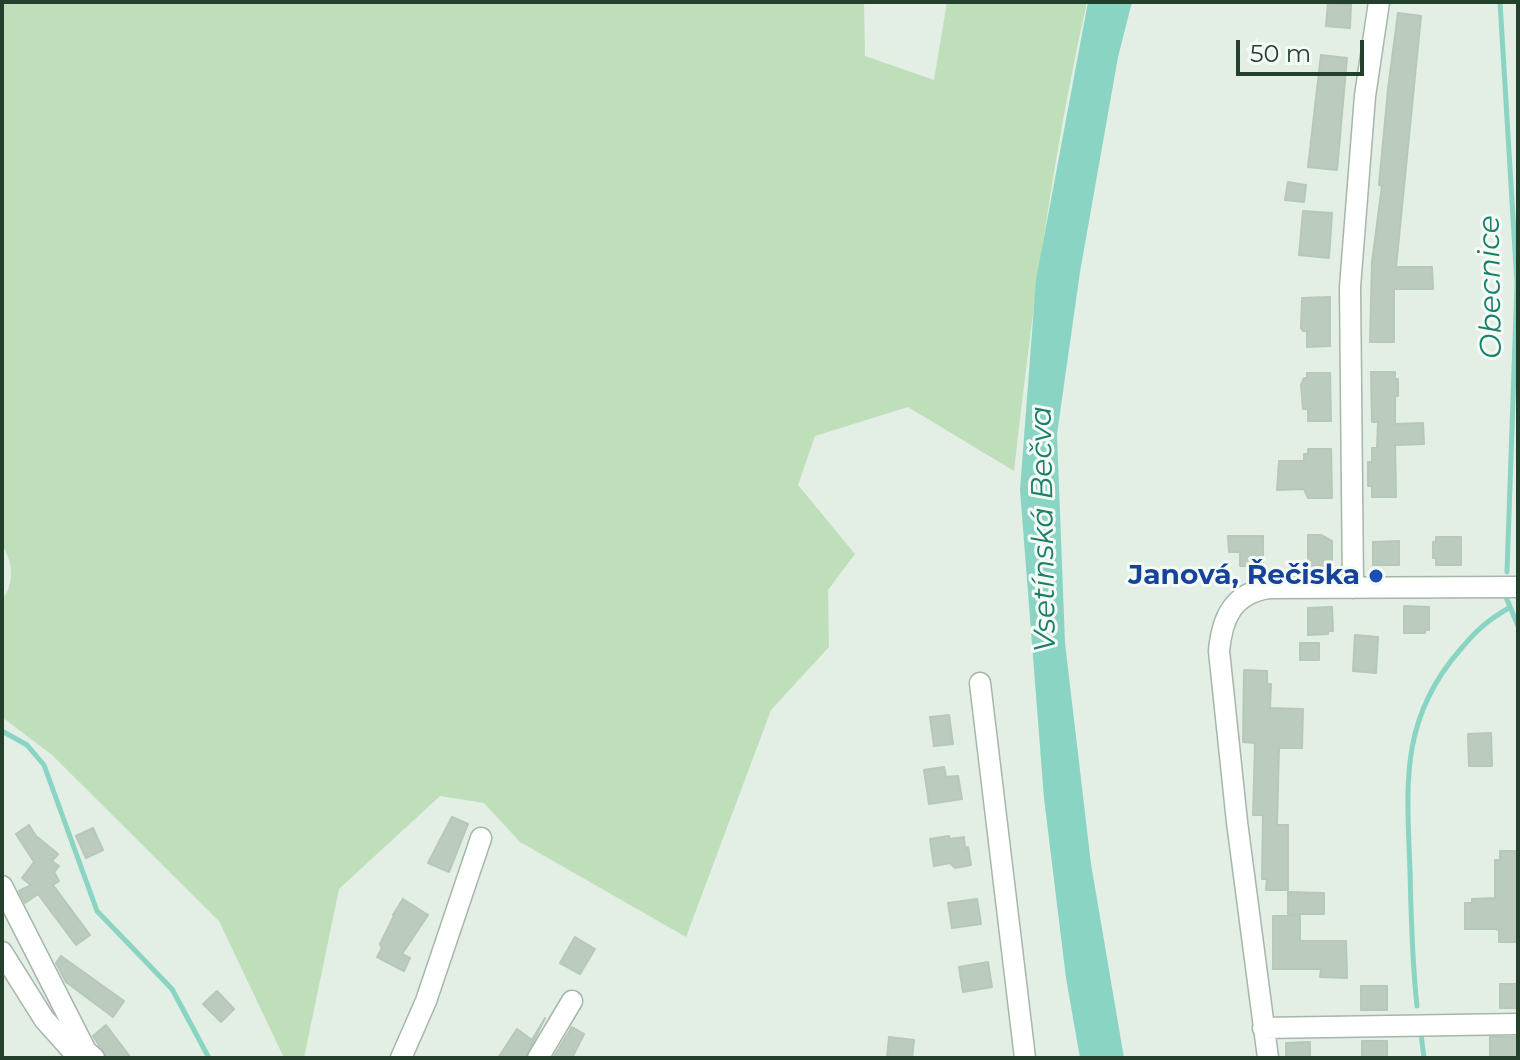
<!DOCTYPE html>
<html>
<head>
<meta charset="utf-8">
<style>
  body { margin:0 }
  #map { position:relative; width:1520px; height:1060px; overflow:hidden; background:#e3eee5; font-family:Montserrat,sans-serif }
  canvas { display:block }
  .frame { position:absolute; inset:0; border:4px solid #22402c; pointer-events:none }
  .scale { position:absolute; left:1236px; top:40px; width:128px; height:36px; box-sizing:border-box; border:4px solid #22402c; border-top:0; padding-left:10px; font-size:24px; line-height:28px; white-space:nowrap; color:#22402c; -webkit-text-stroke:6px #f4faf5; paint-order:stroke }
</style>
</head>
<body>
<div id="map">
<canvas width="1520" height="1060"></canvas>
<div class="frame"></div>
<div class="scale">50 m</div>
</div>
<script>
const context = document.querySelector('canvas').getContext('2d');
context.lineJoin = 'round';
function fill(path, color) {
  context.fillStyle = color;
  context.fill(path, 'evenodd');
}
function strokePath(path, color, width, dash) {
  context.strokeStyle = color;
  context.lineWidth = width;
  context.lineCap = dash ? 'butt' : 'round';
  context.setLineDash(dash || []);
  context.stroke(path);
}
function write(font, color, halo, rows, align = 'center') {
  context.font = font + ' Montserrat,sans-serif';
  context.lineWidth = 6;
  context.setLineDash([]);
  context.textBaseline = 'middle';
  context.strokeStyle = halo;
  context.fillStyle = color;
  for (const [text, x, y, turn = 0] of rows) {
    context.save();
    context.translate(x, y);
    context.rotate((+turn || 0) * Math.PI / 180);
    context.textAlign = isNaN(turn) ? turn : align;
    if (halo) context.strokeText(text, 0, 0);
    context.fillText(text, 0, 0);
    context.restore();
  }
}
fill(new Path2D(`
  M2,2H864L865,56L934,80L947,2H1087C1052,157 1032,314 1014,471L908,407L815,436L798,485L855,554L828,590L829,647L771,710L686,937L520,842L484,803L440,796L339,889L304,1058H284L219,921L52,755L2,717V599C15,585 13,561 2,546Z`), '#bfdfbb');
fill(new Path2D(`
  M1088,2H1132L1118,57L1080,272L1057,434L1065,643L1091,864L1124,1058H1080L1066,978L1044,798L1020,490L1036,280Z`), '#89d4c3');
strokePath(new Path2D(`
  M1500,2L1517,284L1507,572
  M1506,597L1518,626
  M2,731L27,745L44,765L97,911L172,989L209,1058
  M1417,1006C1412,961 1411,916 1410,871C1407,786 1399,721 1459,651C1476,631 1486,621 1509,608
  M1421,1034L1424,1058`), '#89d4c3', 5);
const building = new Path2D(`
  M1328,3L1351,5L1350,28L1326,26Z
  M1398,13L1421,16L1396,267H1432L1433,289H1394V342H1370L1372,262L1382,186L1379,185L1388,89Z
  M1321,55L1347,58L1337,170L1308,167Z
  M1288,182L1306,185L1304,202L1285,200Z
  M1303,211L1332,213L1329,258L1299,255Z
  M1330,297V346L1307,347V331H1303L1301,328L1302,298Z
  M1371,372H1395V379H1398V396H1395V424L1423,423L1424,444L1395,445L1396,497H1372V486H1368V462H1372V448H1377L1378,422H1372Z
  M1307,373H1330L1331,421H1308V409H1303L1301,385L1304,378H1307Z
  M1308,449H1331L1332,498H1308L1304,489L1277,490L1279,461H1304V454H1308Z
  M1308,535H1321L1332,541V566H1308Z
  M1228,536H1263V566H1240V552H1229Z
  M1436,537H1461V565H1436V558H1433V542H1436Z
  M1399,541V565H1373V542Z
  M1404,606L1429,607V630H1425V633H1404Z
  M1332,607L1333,631H1328V634L1308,635V608Z
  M1355,635L1378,637L1376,673L1353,671Z
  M1300,643H1319V660H1300Z
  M1244,670L1267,671V684H1271L1270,708L1303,709L1302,748H1279L1277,825H1288V890H1266L1267,879H1262L1263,815H1253L1255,743L1243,742Z
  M949,715L953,744L934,746L930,717Z
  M1491,733L1492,766H1469L1468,734Z
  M944,767L946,777L958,776L962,799L929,804L924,770Z
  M452,817L468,824L449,872L428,863Z
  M29,825L36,836L58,854L52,861L59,866L54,872L59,881L53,885L90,935L76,945L38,894L25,903L19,891L31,885L22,878L34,862L16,834Z
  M93,828L103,850L86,858L76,836Z
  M949,836L950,839L964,837L965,848L968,847L971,865L955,868L950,863L934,866L930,839Z
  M1500,851H1518V942H1499V930L1495,929H1465V903H1472V899L1495,898V860H1500Z
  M1288,892L1324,893V914H1288Z
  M403,899L428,915L402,954L410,958L404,971L377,957L382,948L380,944L394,916L393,915Z
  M977,899L981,924L952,928L948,903Z
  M1273,916H1300V941H1346L1347,978L1320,977L1321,969H1273Z
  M575,937L595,949L580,974L560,963Z
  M61,956L124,1001L113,1017L66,982L56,963Z
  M988,962L992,987L963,992L959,967Z
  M1500,984H1518V1008H1500Z
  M1361,986H1387V1010H1361Z
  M217,991L234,1009L221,1022L203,1004Z
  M545,1018L525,1058H498L517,1029L532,1040Z
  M106,1025L131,1058H107L93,1036Z
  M572,1027L584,1034L572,1058H553Z
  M889,1037L914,1040L912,1058H887Z
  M1490,1037H1518V1058H1490Z
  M1362,1041H1387V1058H1362Z
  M1310,1042V1058H1286V1043Z`);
fill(building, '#bbccbf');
strokePath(building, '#b5c8b9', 2);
const minor = new Path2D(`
  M1353,588L1350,287L1365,96L1379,2
  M980,683L1025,1058
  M2,886L86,1051L94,1058
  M2,952L44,1019L77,1056
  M1263,1028L1518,1024
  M401,1058L426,1001L481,838
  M538,1058L572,1001
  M1268,1058L1237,822L1219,651C1222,618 1233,593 1269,588L1518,587`);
strokePath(minor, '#a5b6aa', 23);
strokePath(minor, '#fff', 20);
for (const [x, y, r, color] of [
  [1376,576,8,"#1a4fb4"]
]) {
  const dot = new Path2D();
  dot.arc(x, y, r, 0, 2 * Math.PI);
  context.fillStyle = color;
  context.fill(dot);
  strokePath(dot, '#f4faf5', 3);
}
write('bold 28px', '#164399', '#f4faf5', [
  ["Janová, Řečiska",1360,576]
], 'right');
write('italic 30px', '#197f69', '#f4faf5', [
  ["Obecnice",1491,287,-91],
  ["Vsetínská Bečva",1044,529,-91]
]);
</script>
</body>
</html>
